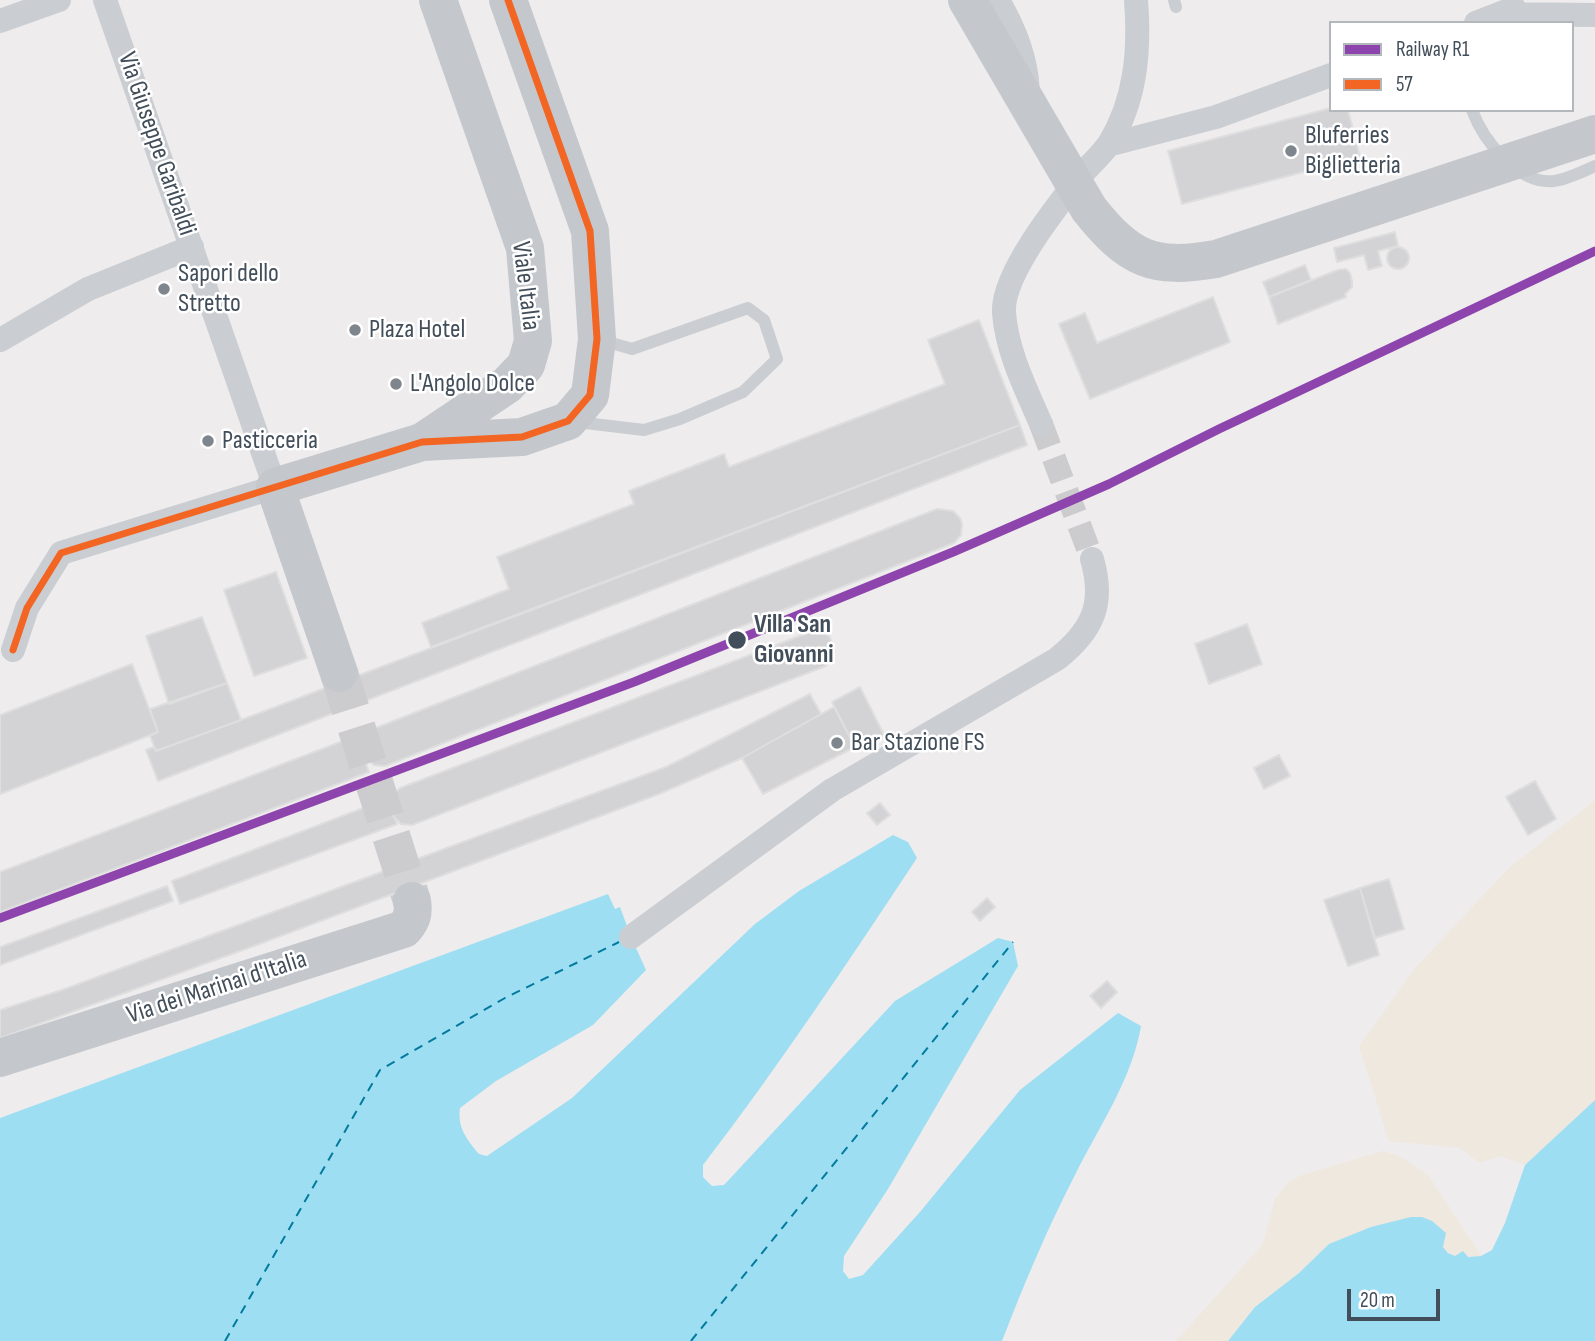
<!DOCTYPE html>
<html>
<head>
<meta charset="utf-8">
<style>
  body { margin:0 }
  #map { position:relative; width:1595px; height:1341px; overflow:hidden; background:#eeecec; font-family:"Sofia Sans Condensed",sans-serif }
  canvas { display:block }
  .legend { position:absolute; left:1329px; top:21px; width:245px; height:91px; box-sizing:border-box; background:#fff; border:2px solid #b3b8bd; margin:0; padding:9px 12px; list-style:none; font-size:21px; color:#424e5a }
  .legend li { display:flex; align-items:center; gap:14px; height:35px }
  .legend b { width:35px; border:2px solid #b3b8bd }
  .scale { position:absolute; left:1347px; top:1289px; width:93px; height:32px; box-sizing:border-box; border:4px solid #424e5a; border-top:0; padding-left:9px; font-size:21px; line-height:24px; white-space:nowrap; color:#424e5a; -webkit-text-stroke:5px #fff; paint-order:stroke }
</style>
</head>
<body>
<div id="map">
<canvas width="1595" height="1341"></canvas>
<ul class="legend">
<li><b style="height:9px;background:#8e44ad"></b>Railway R1</li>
<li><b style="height:9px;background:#f26522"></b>57</li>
</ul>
<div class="scale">20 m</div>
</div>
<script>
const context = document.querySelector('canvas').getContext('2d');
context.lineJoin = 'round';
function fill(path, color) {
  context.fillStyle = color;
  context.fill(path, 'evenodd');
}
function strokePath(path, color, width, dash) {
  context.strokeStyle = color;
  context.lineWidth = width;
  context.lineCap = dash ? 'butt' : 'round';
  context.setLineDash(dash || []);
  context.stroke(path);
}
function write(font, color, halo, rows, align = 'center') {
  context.font = font + ' "Sofia Sans Condensed",sans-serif';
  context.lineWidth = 5;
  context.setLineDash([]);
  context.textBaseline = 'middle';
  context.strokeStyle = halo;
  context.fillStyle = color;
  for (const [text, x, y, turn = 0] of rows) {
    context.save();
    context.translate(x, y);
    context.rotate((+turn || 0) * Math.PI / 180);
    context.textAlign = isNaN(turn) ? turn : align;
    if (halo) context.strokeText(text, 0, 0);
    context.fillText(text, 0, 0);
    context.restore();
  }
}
fill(new Path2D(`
  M1595,800V1100L1525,1165L1500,1156L1480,1163L1460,1148L1389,1141L1359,1046L1416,967L1509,868Z
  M1383,1151L1401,1157L1428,1175L1481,1256C1466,1257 1453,1259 1443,1247L1329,1244L1299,1273L1255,1307L1228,1341H1176L1263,1244L1275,1199L1289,1181L1305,1174Z`), '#eee8df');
fill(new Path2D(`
  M893,835L908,842L917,858C848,962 779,1066 703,1165V1177L712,1186L724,1185L895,1001L998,938L1013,942L1018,966L888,1189L844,1256L843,1271L849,1279L863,1275L920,1212L1020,1090L1118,1013L1141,1026C1132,1079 1100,1125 1076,1173C1048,1227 1024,1284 1002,1341H0V1118L608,894L615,909L620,907L631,937L646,970L593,1025L496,1081L460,1108C457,1127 467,1140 479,1154L487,1156L572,1098L755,924L799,891Z
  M1595,1100V1341H1228L1255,1307L1299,1273L1329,1244L1371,1227L1411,1217H1422L1432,1221L1446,1233L1443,1247L1448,1253L1455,1256L1463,1251L1468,1257L1481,1256L1492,1250L1505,1223L1525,1165Z`), '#9edef2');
strokePath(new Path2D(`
  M225,1341L380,1070L505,998L619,942
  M691,1341L1013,942`), '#027b9f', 2, [9, 7]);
const building = new Path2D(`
  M1331,108V110H1348L1360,157L1182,204L1168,151Z
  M1395,232L1398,246L1378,251L1382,266L1368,270L1364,255L1337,262L1334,248Z
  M1387 258a11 11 0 1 1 22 0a11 11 0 1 1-22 0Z
  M1305,265L1311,280L1269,297L1263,282Z
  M1346,269L1350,273L1352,281V287L1345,294L1346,297L1278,324L1269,297L1338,270Z
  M1213,297L1230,342L1090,399L1059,324L1085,313L1097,343Z
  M979,320L1020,425L431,647L422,623L509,589L497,557L634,504L629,491L724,454L729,467L945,384L928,340Z
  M1020,425L1027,445L158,781L146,750L154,747L156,751L241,720Z
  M937,509L953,511L960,518L962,524L961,535L954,543L385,766L374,765L363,754V739L373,729Z
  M276,572L307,658L254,676L224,590Z
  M202,617L227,683L169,704L146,636Z
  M1247,624L1262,664L1209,684L1195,644Z
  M813,631H819L829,636L834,647L833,657L826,666L412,825L401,824L390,813V798L400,788Z
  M132,664L158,732L0,794V715Z
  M227,683L241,720L156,751L150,736L158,732L150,709Z
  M860,687L884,735L855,747L832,702Z
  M810,694L821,714L742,758L659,794L254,946L0,1038V1010L62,990L666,767Z
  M834,707L855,747L763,794L742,758Z
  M356,736L369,772L0,912V872Z
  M1279,755L1290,776L1264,789L1254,768Z
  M1535,781L1556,819L1528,835L1506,797Z
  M387,799L397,824L180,904L172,881Z
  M880,803L890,815L877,825L867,813Z
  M1389,879L1404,929L1375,938L1360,888Z
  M167,886L173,901L0,965V947Z
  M1360,888L1379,955L1348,966L1324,900Z
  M987,898L995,907L980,921L972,912Z
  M1107,981L1117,992L1101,1008L1090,996Z`);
fill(building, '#d3d3d5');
strokePath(building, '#dededf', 2);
strokePath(new Path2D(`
  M1041,424L1092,559`), '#cccccf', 24, [24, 12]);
strokePath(new Path2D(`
  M339,673L412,901`), '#cccccf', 38, [38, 19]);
strokePath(new Path2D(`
  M1174,0L1176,7
  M1472,110C1483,140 1518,185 1554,181C1568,179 1582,172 1595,166
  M577,422L644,430L680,419L743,392L777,359L764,320L748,308L632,349L601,340`), '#cacdd1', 12);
strokePath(new Path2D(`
  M998,0C1015,30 1026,57 1028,91
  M1500,14L1595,15
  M0,21L59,0
  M1476,23L1514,8
  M1108,145L1216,117L1331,75
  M0,340L88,289L192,247
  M1041,424C1026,389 1007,352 1004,313C1001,275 1060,202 1084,172C1092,163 1102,154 1109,144C1136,100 1140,50 1136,0
  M13,650L27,608L61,553L275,487L105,0
  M631,937L832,790L1057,659C1093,630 1105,604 1092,559`), '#cacdd1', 24);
strokePath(new Path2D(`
  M967,0L1089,209C1129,259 1152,270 1216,259L1595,134
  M422,442L507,385L526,365L533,341L525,248L438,0
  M339,673L275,487L422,442L522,437L568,421L590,395L597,339L590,231L508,0
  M0,1058L404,929C412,919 414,914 412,901`), '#c4c8cd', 38);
strokePath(new Path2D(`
  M13,650L27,608L61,553L422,442L522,437L568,421L590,395L597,339L590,231L508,0`), '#f26522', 7);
strokePath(new Path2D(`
  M0,918L634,682L953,552L1109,484L1219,429L1595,251`), '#8e44ad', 9);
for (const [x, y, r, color] of [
  [1291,151,7,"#7e858d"],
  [164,289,7,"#7e858d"],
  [355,330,7,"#7e858d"],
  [396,384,7,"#7e858d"],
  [208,441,7,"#7e858d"],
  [737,640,10,"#424e5a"],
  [837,743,7,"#7e858d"]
]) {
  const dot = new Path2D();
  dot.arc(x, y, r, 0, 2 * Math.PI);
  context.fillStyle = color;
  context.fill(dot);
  strokePath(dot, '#fff', 2.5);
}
write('26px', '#424e5a', '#fff', [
  ["Bluferries",1305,136],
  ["Biglietteria",1305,166],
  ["Sapori dello",178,274],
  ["Stretto",178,304],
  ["Plaza Hotel",369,330],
  ["L'Angolo Dolce",410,384],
  ["Pasticceria",222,441],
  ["Bar Stazione FS",851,743]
], 'left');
write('26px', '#424e5a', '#fff', [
  ["Via Giuseppe Garibaldi",156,144,71],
  ["Viale Italia",525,286,83],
  ["Via dei Marinai d'Italia",217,988,-18]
]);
write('bold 26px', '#424e5a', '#fff', [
  ["Villa San",754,625],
  ["Giovanni",754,655]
], 'left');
</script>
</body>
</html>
